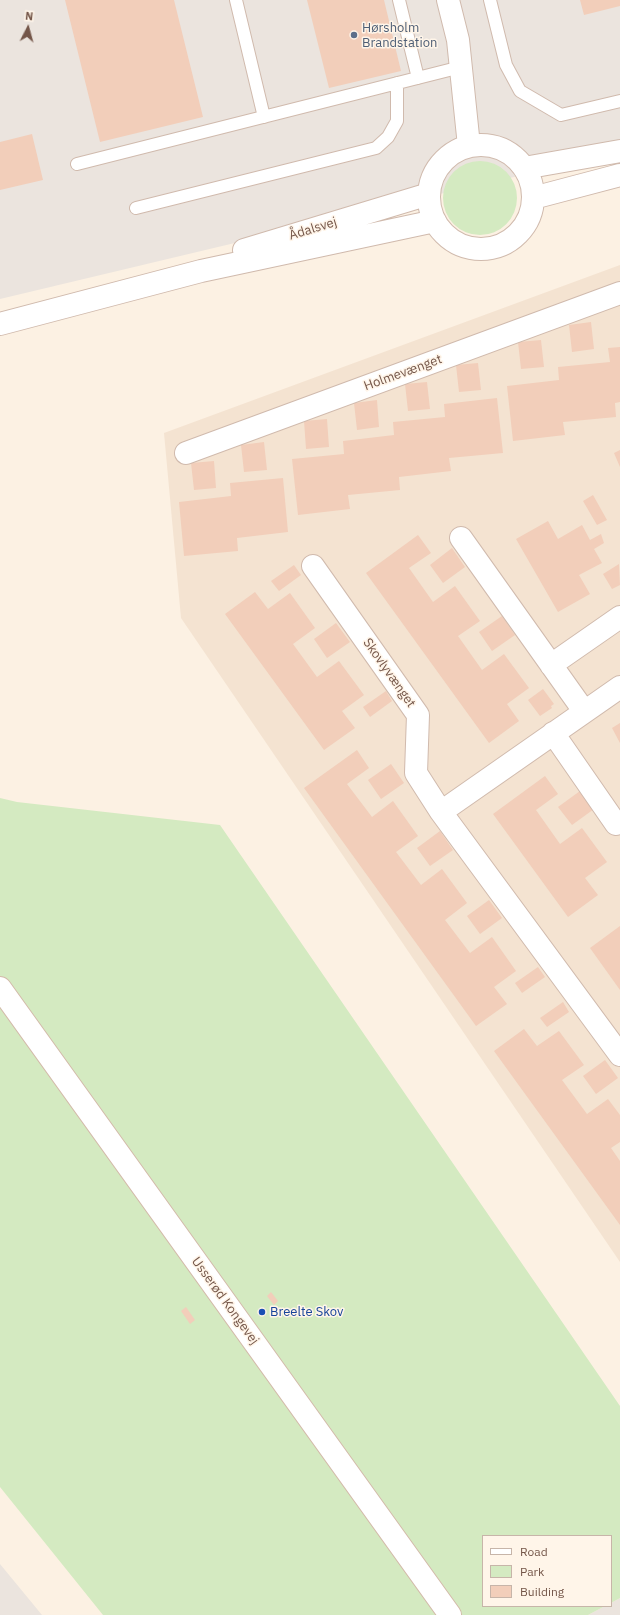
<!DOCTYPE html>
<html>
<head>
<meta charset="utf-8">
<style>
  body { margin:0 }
  #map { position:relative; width:620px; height:1615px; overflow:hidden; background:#fcf1e3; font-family:"IBM Plex Sans",sans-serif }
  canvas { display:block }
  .legend { position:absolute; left:482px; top:1535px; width:130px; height:72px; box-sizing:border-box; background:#fff5e9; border:1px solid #c7b5a9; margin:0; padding:5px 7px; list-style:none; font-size:12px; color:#745649 }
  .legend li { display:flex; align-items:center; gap:8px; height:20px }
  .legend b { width:20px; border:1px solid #c7b5a9 }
  .north { position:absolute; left:8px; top:8px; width:40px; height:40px; -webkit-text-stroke:3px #fff5e9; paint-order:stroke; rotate:6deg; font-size:11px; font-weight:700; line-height:16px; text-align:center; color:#745649 }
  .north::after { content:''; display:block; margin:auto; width:14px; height:18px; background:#745649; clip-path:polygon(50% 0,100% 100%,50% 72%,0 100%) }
</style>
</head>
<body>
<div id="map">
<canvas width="620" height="1615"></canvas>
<ul class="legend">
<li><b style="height:5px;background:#fff"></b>Road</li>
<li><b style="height:11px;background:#d4eac1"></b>Park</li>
<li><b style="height:11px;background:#f2ceba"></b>Building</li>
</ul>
<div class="north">N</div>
</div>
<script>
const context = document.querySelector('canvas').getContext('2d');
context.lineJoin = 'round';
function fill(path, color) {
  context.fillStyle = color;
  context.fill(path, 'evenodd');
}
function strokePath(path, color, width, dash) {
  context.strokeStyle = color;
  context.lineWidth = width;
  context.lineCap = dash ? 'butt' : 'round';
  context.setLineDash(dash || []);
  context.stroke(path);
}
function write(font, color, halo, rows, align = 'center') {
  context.font = font + ' "IBM Plex Sans",sans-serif';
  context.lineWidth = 3;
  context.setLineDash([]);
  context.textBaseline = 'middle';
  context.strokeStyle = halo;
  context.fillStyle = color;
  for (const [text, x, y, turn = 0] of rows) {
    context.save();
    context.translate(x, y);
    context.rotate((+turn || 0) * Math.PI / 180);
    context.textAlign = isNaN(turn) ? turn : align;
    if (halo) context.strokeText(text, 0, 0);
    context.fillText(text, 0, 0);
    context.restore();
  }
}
fill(new Path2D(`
  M620,265V1262L181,618L164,433Z`), '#f4e3d1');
fill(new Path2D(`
  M0,0H620V154L482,184L0,299Z
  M0,1564L42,1615H0Z
  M620,1598V1615H588L605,1606H611V1603Z`), '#ebe4de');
fill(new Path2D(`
  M443 198a37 37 0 1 1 74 0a37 37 0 1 1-74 0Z
  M0,798L17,802L220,825L620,1406V1598L611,1603V1536H483V1606H605L588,1615H103L0,1487Z`), '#d4eac1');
fill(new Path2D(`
  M65,0H174L203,117L100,142Z
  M307,0H384L401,71L329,88Z
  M580,0H620V6L584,15Z
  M32,134L43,180L0,190V142Z
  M591,322L594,349L572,352L569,325Z
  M541,340L544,367L521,369L518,342Z
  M620,347V402L615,403L616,417L563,422L565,435L513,441L507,386L559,380L558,367L610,362L608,348Z
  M478,363L481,390L459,392L456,365Z
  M427,382L430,409L408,411L405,384Z
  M497,398L503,453L449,458L451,471L399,477L400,490L348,495L350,509L298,515L292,459L344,454L343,441L394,435L393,422L445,417L444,404Z
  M377,400L379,427L357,430L354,403Z
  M327,419L329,447L306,449L304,421Z
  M264,442L267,470L244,472L241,445Z
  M620,450V467L614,453Z
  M214,461L216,488L194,490L191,463Z
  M283,478L288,532L237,538L238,551L184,556L179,502L231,496L230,483Z
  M593,495L607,520L597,525L583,501Z
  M548,521L558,539L582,525L590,540L601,534L604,543L594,549L602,563L579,575L590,594L558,612L516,539Z
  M418,535L431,553L409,568L433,602L455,586L480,621L458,636L482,670L504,654L529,688L507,704L519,721L489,743L366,573Z
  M452,548L465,567L443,583L430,565Z
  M619,564L620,585L612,589L603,574Z
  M294,565L301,575L279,591L271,581Z
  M255,592L268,609L290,593L315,628L293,644L317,677L339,661L364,695L342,711L355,728L324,750L225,614Z
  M502,616L515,635L492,651L479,632Z
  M336,623L350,642L327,658L314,639Z
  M543,689L554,704L551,706L552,708L540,716L528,700Z
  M386,691L392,701L370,717L363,707Z
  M620,723V743L612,728Z
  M357,750L369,768L347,784L372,817L393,801L418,836L396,852L421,885L442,869L467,903L445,920L470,953L492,937L516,971L494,987L507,1004L476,1026L304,788Z
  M391,764L404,783L381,799L368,780Z
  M545,776L558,794L536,810L560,844L582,828L607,862L585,878L598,895L568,917L493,814Z
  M580,791L594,809L572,825L558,807Z
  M440,831L453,850L430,866L417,848Z
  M489,900L502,918L480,934L467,916Z
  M620,926V990L590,948Z
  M538,967L545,977L522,993L515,983Z
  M563,1002L569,1012L547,1027L540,1018Z
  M524,1029L537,1046L559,1031L584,1065L562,1080L587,1114L608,1099L620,1115V1142L611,1148L620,1161V1225L494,1051Z
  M605,1060L618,1078L596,1094L583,1076Z
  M271,1292L278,1301L274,1305L267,1296Z
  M186,1307L195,1320L190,1324L181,1311Z`), '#f2ceba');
const service = new Path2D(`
  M236,0L264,117
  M399,0L418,78
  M490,0L506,65L520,91L561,115L620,101
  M77,164L461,67
  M136,208L376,148L388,137L397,121V83`);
const minor = new Path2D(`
  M186,453L620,293
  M461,538L584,711
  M313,566L418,715L416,773L441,812L620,1055
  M551,665L620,617
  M553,733L616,824
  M441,812L620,687`);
const tertiary = new Path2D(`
  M448,0L458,40L469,146
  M429 197a52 52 0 1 1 104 0a52 52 0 1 1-104 0Z
  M524,168L620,151
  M533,198L620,175
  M244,250L429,194
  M0,324L201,271L435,221`);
const secondary = new Path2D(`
  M0,988L450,1615`);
strokePath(service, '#d0baad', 14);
strokePath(minor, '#d0baad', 24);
strokePath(tertiary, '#d0baad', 24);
strokePath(secondary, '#d3baaa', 24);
strokePath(service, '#fff', 12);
strokePath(minor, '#fff', 22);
strokePath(tertiary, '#fff', 22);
strokePath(secondary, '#fff', 22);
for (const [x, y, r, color] of [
  [354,35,4,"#5c6f8a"],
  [262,1312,4,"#1a4fb4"]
]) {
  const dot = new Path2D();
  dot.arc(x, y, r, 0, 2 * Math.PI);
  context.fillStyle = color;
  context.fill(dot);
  strokePath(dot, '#fff5e9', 1.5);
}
write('13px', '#4e5e75', '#fff5e9', [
  ["Hørsholm",362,28],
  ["Brandstation",362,43]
], 'left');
write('13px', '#745649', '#fff5e9', [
  ["Ådalsvej",313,229,-17],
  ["Holmevænget",403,373,-20],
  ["Skovlyvænget",389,673,55],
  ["Usserød Kongevej",225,1301,54]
]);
write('13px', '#164399', '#fff5e9', [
  ["Breelte Skov",270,1312]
], 'left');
</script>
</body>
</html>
